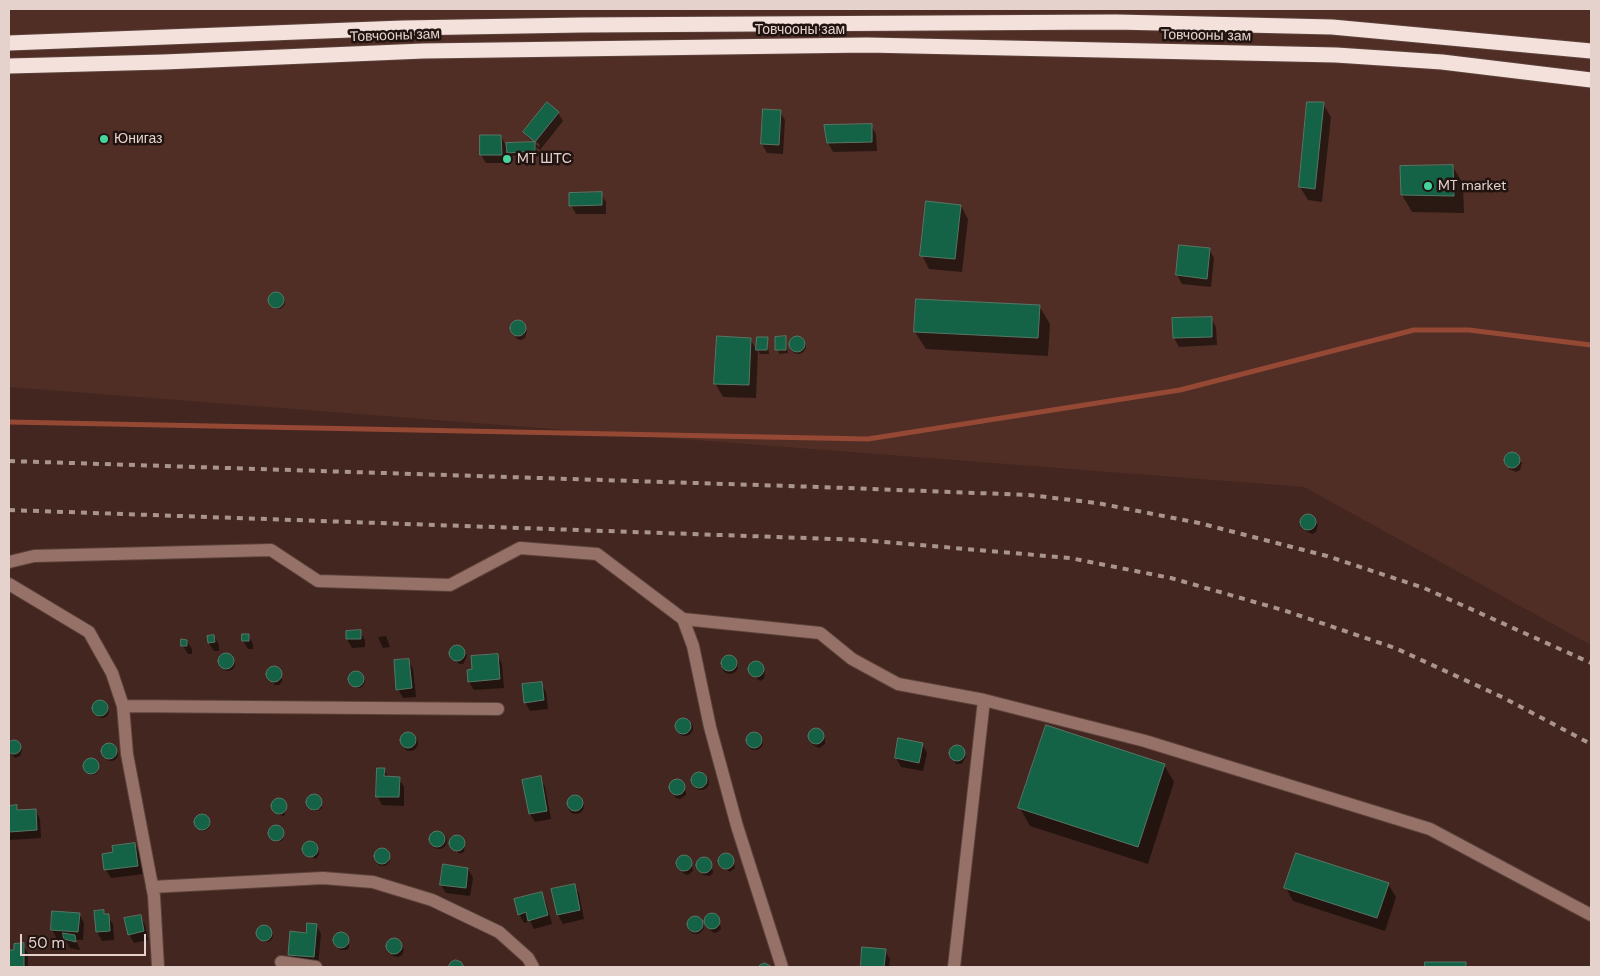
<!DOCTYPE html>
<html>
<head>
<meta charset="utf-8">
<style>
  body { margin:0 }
  #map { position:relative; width:1600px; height:976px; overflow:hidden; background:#42261f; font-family:"DM Sans",sans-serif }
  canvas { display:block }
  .frame { position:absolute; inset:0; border:10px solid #e5d2cd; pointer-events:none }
  .scale { position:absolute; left:20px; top:934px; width:126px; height:22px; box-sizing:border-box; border:2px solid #e5d2cd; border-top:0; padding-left:6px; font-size:15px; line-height:18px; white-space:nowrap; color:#e5d2cd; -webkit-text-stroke:4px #201310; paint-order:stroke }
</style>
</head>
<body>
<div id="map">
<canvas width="1600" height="976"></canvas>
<div class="frame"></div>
<div class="scale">50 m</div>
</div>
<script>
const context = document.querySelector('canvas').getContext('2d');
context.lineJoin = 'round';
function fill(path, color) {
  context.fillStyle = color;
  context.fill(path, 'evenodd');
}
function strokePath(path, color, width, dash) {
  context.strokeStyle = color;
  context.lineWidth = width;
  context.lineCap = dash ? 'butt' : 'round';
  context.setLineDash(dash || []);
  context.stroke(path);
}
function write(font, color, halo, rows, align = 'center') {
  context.font = font + ' "DM Sans",sans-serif';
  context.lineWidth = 5;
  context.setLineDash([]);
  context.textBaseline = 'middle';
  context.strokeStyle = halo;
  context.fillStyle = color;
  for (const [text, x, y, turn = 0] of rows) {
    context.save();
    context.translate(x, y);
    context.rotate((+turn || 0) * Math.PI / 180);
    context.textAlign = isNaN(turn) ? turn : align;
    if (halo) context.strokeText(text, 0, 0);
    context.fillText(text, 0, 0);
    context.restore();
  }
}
fill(new Path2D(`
  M9,9H1591V645L1304,487L9,387Z`), '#502e25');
fill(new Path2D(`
  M1308,104H1323L1331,117L1322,202L1308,200L1300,187Z
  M780,112L785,120L783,154L767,153L762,144Z
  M558,113L563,121L540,150L536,147L537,154L511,156L508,153L532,143L525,133ZM531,137L540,145L539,147L529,139Z
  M871,125L876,134L877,151L833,152L828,143Z
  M501,136L506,146V163H486L481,155Z
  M1453,167L1463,184L1464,213L1412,212L1402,195Z
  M601,194L606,202V214H576L571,205Z
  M961,206L968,219L962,272L929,269L922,255Z
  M1209,249L1214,258L1211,287L1182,284L1177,275Z
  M271 302a7 7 0 1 1 14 0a7 7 0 1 1-14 0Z
  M1039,306L1050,324L1048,356L926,349L915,332Z
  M1211,318L1216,327L1217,345L1179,347L1174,338L1173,319Z
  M516,321L522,323L527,331L525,338L521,340L517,339L511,329Z
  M785,337L788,353L779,354L776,338Z
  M758,338H767L769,354H760L758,350L756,398L723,397L715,383L750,339L758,352Z
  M790 346a8 8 0 1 1 16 0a8 8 0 1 1-16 0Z
  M1512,453L1522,463L1520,470L1516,472L1509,469L1505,460L1508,454Z
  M1308,515L1318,525L1316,532L1312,534L1306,531L1301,522L1304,516Z
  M360,632L365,640V647L352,648L347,639Z
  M248,635L253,644V649H248L243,641Z
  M214,636L219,645V651H214L209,643Z
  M386,636L390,647L383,648L378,637Z
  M187,641L192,649V654H188L183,646Z
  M455,646L462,647L467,656L463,664H459L451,656L452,649Z
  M497,655L502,664L504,688L474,690L469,682L473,670Z
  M221 664a7 7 0 1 1 14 0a7 7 0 1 1-14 0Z
  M722 666a8 8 0 1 1 16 0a8 8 0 1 1-16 0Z
  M408,660L413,669L416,697L403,698L398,689Z
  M754,662L758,663L765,672L764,679L760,681L749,672L750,665Z
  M272,668L280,672L282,676V682L279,685H275L268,677L269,670Z
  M351 681a7 7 0 1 1 14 0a7 7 0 1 1-14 0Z
  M541,684L546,692L548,709L530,711L525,702Z
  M95 711a7 7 0 1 1 14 0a7 7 0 1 1-14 0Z
  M677 728a8 8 0 1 1 16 0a8 8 0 1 1-16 0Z
  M816,729L825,739V744L819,748L813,745L809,737L811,731Z
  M747 742a8 8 0 1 1 16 0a8 8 0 1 1-16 0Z
  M402 743a8 8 0 1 1 16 0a8 8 0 1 1-16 0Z
  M14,741L22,749L20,756L15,758L9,751V744Z
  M922,744L927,753L923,771L901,767L896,758Z
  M955,746H959L966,756L962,764H956L950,756V751Z
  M104 754a7 7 0 1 1 14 0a7 7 0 1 1-14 0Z
  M85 768a7 7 0 1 1 14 0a7 7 0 1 1-14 0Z
  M1164,765L1174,782L1148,864L1030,826L1020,808Z
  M384,770L389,778H399L404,787V806L382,805L377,796Z
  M693 782a8 8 0 1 1 16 0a8 8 0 1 1-16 0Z
  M540,778L545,787L551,819L535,822L530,814Z
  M677,780L686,791V795L680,799L676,798L670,788L673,782Z
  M314,796L320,799L322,809L309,806L308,802L311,797Z
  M568 806a8 8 0 1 1 16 0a8 8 0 1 1-16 0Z
  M279,799L287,807L284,816L276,814L274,810L273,803Z
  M16,807L19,811L35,810L40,819L41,838L9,840V814Z
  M311,809L321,811H312Z
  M196 824a7 7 0 1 1 14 0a7 7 0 1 1-14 0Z
  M270 835a7 7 0 1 1 14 0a7 7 0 1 1-14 0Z
  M431 841a8 8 0 1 1 16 0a8 8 0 1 1-16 0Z
  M457,837L465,844L464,852L459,854L450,843L452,840Z
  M311,842L319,850V854L316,859L304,851L307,843Z
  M135,844L140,853L143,874L111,878L106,870L104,855L114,853Z
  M376 859a7 7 0 1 1 14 0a7 7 0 1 1-14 0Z
  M724,854L731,855L733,859L735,868L730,872L719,863V859Z
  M682,857L689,858L691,862L693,871L688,875L684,874L677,864Z
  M702,858L708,859L711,863L713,873L710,876L703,875L697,867L698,860Z
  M468,869L473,878L470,896L446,893L441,885Z
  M1388,884L1396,897L1385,931L1293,901L1286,888Z
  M574,885L579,894L584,919L563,924L558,915L553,890Z
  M541,893L546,902L552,924L534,929L530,921L524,923L519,914Z
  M103,911L113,924L114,940L102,941L97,932Z
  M53,912L79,914L84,923L83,940H76L80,950L70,948L65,939H57L52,930Z
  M710,914L717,916L719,920L721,929L716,933L712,932L705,922Z
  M140,916L145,925L148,940L134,943L129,934Z
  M688 926a8 8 0 1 1 16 0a8 8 0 1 1-16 0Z
  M316,925L321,934L318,965L294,963L289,954Z
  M259 935a7 7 0 1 1 14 0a7 7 0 1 1-14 0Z
  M342,934L349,942V948L347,950H340L335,943L338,935Z
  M394,939L404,949L402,955L398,957L393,956L387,946L390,940Z
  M23,945L28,953V967H9V951H15Z
  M864,949L885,951L890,959L889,967H862Z
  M1426,963H1465L1468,967H1426Z`), '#0007');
strokePath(new Path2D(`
  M9,422L868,439L1180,390L1414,330H1469L1591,345`), '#954834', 5);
const building = new Path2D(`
  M547,102L559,112L535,142L523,132Z
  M1307,102H1324L1315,189L1299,187Z
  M763,109L781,110L779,145L761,144Z
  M872,124V142L827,143L824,125Z
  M480,135H501L502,155H480Z
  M535,142V151L507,153L506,143Z
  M1453,165L1454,196L1401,195L1400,166Z
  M602,192V205L569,206V193Z
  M926,201L961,205L955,259L920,256Z
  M1179,245L1210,248L1207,279L1176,275Z
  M268 300a8 8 0 1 1 16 0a8 8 0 1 1-16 0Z
  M916,299L1040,305L1038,338L914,332Z
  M1212,317V337L1173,338L1172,318Z
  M510 328a8 8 0 1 1 16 0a8 8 0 1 1-16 0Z
  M717,336L751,338L749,385L714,384Z
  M786,336V350H775V337Z
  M789 344a8 8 0 1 1 16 0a8 8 0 1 1-16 0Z
  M757,337H768L767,350H756Z
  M1504 460a8 8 0 1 1 16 0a8 8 0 1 1-16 0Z
  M1300 522a8 8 0 1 1 16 0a8 8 0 1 1-16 0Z
  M361,630V639H346V631Z
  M242,634H249V641H242Z
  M214,635L215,642L208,643L207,636Z
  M181,639L187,640V646H181Z
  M449 653a8 8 0 1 1 16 0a8 8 0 1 1-16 0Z
  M218 661a8 8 0 1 1 16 0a8 8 0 1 1-16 0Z
  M498,654L500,679L468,682L467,670L472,669L471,656Z
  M721 663a8 8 0 1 1 16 0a8 8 0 1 1-16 0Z
  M409,659L412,688L396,690L394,660Z
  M748 669a8 8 0 1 1 16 0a8 8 0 1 1-16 0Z
  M266 674a8 8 0 1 1 16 0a8 8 0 1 1-16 0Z
  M348 679a8 8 0 1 1 16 0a8 8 0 1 1-16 0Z
  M542,682L544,700L524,703L522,684Z
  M92 708a8 8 0 1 1 16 0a8 8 0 1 1-16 0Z
  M675 726a8 8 0 1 1 16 0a8 8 0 1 1-16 0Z
  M1046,725L1165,764L1138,847L1018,808Z
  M808 736a8 8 0 1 1 16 0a8 8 0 1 1-16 0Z
  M400 740a8 8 0 1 1 16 0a8 8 0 1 1-16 0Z
  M746 740a8 8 0 1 1 16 0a8 8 0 1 1-16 0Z
  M898,738L923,743L919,763L895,758Z
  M7 747a7 7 0 1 1 14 0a7 7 0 1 1-14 0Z
  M101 751a8 8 0 1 1 16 0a8 8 0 1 1-16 0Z
  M949 753a8 8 0 1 1 16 0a8 8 0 1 1-16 0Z
  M83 766a8 8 0 1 1 16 0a8 8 0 1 1-16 0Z
  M377,768H385L384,776L400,777L399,797H376Z
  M691 780a8 8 0 1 1 16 0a8 8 0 1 1-16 0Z
  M541,776L547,811L529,814L522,780Z
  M669 787a8 8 0 1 1 16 0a8 8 0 1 1-16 0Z
  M306 802a8 8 0 1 1 16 0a8 8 0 1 1-16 0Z
  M567 803a8 8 0 1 1 16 0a8 8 0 1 1-16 0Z
  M271 806a8 8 0 1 1 16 0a8 8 0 1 1-16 0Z
  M17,805V810L36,809L37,830L9,832V806Z
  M194 822a8 8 0 1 1 16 0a8 8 0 1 1-16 0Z
  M268 833a8 8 0 1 1 16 0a8 8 0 1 1-16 0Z
  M429 839a8 8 0 1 1 16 0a8 8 0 1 1-16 0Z
  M449 843a8 8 0 1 1 16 0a8 8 0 1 1-16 0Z
  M302 849a8 8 0 1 1 16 0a8 8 0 1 1-16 0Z
  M135,843L138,866L104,870L102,854L113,852L112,846Z
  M374 856a8 8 0 1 1 16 0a8 8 0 1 1-16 0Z
  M718 861a8 8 0 1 1 16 0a8 8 0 1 1-16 0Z
  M1296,853L1389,883L1377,918L1284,888Z
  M676 863a8 8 0 1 1 16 0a8 8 0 1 1-16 0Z
  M696 865a8 8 0 1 1 16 0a8 8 0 1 1-16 0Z
  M443,864L468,868L466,888L440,885Z
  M575,884L580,910L557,915L551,889Z
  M542,892L548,915L528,921L526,912L518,915L514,899Z
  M104,910V914H109L110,931L96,932L94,911Z
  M52,911L80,913L78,932L51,930Z
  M704 921a8 8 0 1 1 16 0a8 8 0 1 1-16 0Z
  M141,915L144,931L128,935L124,918Z
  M687 924a8 8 0 1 1 16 0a8 8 0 1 1-16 0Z
  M307,923L317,924L314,957L288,955L290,931L306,933Z
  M256 933a8 8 0 1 1 16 0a8 8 0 1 1-16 0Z
  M333 940a8 8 0 1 1 16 0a8 8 0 1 1-16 0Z
  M63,933L75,935L76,942L64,939Z
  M386 946a8 8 0 1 1 16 0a8 8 0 1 1-16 0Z
  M24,943V967H9V950H14V944Z
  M862,947L886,949L884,967H861Z
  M456,960L461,962L464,967H448L451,962Z
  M1425,962H1466V967H1425Z
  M765,963L772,967H758L760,965Z`);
fill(building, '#156346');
strokePath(building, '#567666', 1);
const minor = new Path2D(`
  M9,562L34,556L271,550L318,581L450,585L520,548L597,554L683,619L693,646L710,727L737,826L782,967
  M9,584L89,632L112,673L123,706L127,754L154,896L158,967
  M683,619L820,633L852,659L898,684L984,700L1145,741L1430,829L1591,915
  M123,706L498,709
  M152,887L323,878L373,882L432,900L499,932L528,958L533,967
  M281,962L316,967
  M954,967L984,700`);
const highway = new Path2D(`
  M9,43L403,28L581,25L1116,22L1332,27L1591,51
  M9,66L164,62L423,51L867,45L1336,55L1442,62L1591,80`);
strokePath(minor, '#5c423b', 14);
strokePath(highway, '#5c423b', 17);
strokePath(minor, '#967168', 12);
strokePath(highway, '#f4e1dc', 15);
strokePath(new Path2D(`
  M9,461L820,487L1029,495L1097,503L1199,523L1327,556L1424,588L1591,663
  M9,510L862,540L1070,558L1171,578L1286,611L1395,648L1504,698L1591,744`), '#aa948e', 4, [6, 6]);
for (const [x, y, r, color] of [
  [104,139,5,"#48d49d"],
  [507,159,5,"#48d49d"],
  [1428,186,5,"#48d49d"]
]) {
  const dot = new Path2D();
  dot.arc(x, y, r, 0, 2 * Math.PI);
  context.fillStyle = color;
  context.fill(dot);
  strokePath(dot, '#201310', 2);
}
write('14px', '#e5d2cd', '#201310', [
  ["Товчооны зам",800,30],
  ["Товчооны зам",395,36,-2],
  ["Товчооны зам",1206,36,1]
]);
write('14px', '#e5d2cd', '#201310', [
  ["Юнигаз",114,139],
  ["MT ШТС",517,159],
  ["MT market",1438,186]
], 'left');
</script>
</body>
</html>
